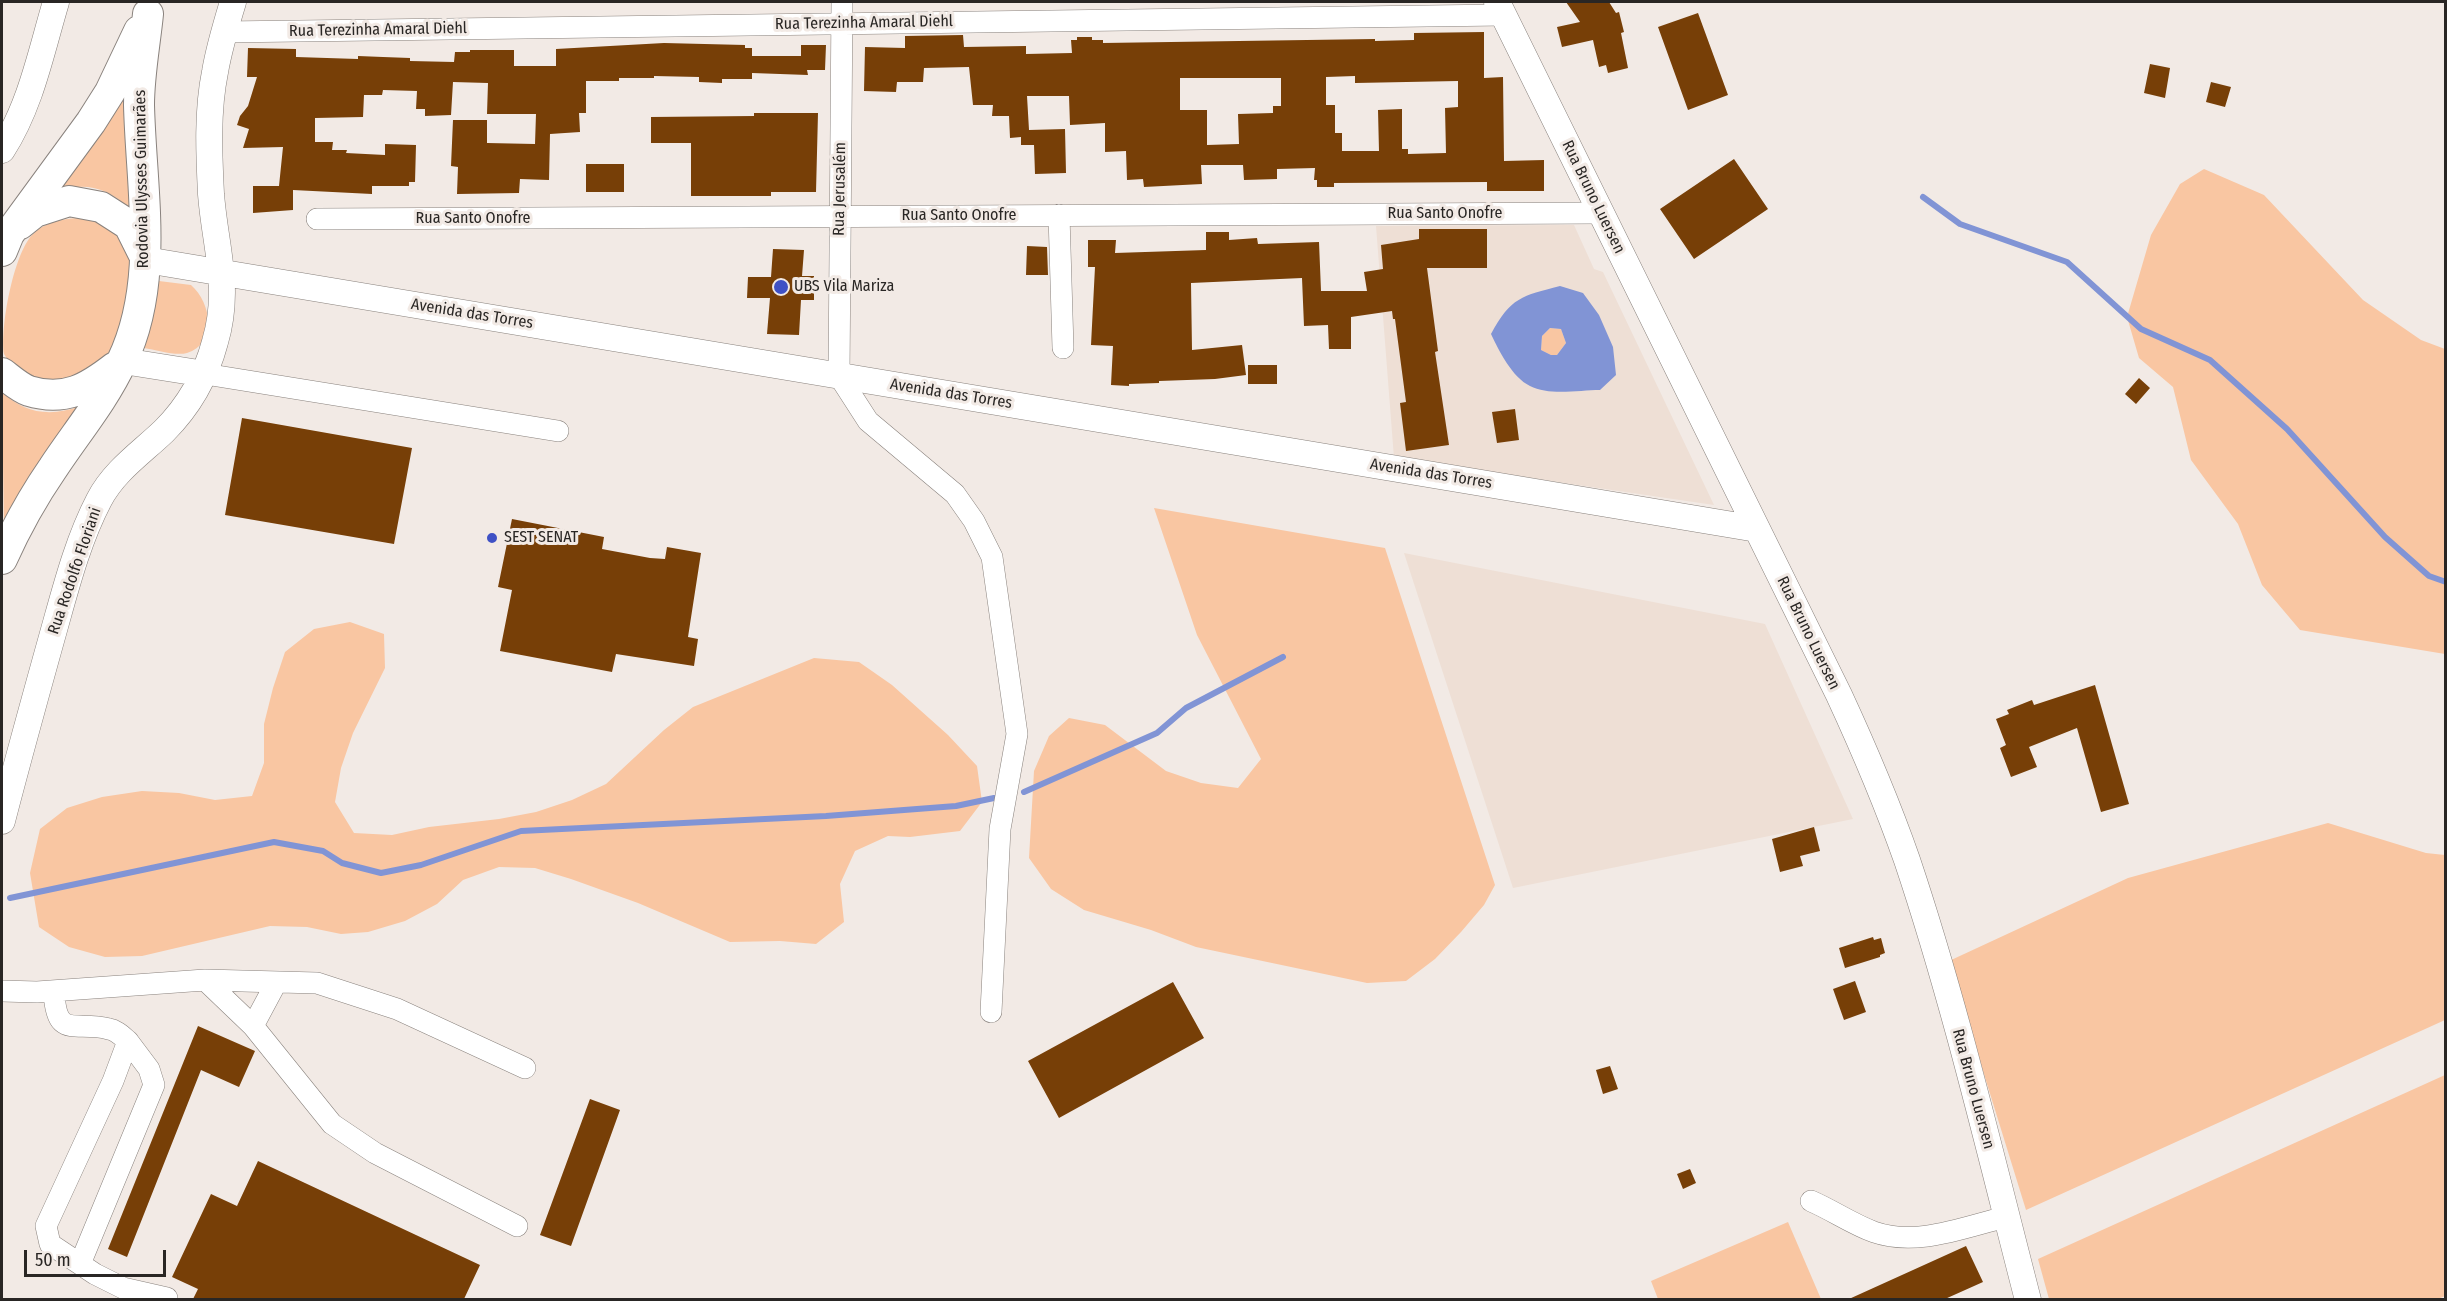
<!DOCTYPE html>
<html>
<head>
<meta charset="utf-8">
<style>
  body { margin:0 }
  #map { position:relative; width:2447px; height:1301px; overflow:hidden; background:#f2eae5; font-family:"Fira Sans Condensed",sans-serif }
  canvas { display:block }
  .frame { position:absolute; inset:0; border:3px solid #292624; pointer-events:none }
  .scale { position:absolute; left:24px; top:1250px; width:142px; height:27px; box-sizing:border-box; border:3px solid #292624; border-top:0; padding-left:8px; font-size:18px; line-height:21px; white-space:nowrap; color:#292624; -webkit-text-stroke:4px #f2eae5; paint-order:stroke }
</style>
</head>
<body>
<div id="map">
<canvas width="2447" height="1301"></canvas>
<div class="frame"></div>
<div class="scale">50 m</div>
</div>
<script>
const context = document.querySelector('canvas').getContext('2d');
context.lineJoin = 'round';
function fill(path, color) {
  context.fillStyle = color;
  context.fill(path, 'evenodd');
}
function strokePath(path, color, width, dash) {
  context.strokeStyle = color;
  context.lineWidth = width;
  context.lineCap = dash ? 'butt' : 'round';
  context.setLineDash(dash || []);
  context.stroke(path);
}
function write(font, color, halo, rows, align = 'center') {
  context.font = font + ' "Fira Sans Condensed",sans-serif';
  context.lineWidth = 6;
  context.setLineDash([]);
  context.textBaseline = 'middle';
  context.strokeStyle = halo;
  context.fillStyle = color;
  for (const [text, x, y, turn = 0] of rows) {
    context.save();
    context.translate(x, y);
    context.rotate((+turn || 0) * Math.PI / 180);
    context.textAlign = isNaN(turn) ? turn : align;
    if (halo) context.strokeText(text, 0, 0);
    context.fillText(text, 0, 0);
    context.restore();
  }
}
fill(new Path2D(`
  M1574,225L1594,269L1603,272L1714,505L1394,458L1376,226Z
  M1404,553L1765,624L1853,819L1513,888Z`), '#eedfd5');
fill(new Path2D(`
  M129,89L130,210C108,186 82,181 52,193Z
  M2204,169L2264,195L2363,300L2421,340L2445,349V654L2300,630L2262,585L2238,524L2191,460L2173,387L2139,358L2127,317L2151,235L2180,184Z
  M78,218L100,223L118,236L131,254L133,273L116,345L98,371L48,386C32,377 13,371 4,354C0,328 13,256 32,235C44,222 62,219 78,218Z
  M159,281L191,285C212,303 217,344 187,353C176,356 156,350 144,348Z
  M1550,328L1561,329L1566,343L1557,355H1551L1541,350L1542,336Z
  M2,391C23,414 52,417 80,406L4,532Z
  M1154,508L1385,548L1495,885L1484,905L1461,932L1435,959L1406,981L1367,983L1196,947L1151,930L1084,910L1051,889L1029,858L1034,771L1049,736L1069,718L1105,725L1166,771L1201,783L1238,788L1261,759L1197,635Z
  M350,622L384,634L385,668L353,733L341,768L335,802L354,833L392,835L429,827L499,819L536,812L572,800L606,784L664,730L693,707L814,658L859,662L892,685L948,735L977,766L982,802L960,831L910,837L888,836L855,851L840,884L844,922L816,944L780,941L730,942L638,903L571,879L535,868L499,867L463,880L437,904L405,921L368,932L341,934L307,927L270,926L142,956L105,957L69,947L39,927L30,873L40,829L67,808L102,797L142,791L179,793L215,800L252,796L264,763V724L273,688L285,652L314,629Z
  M2328,823L2426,853L2445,855V1020L2026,1210L1949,961L2128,878Z
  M2445,1075V1296L2436,1300L2049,1299L2038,1259Z
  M1788,1222L1821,1299H1658L1651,1281Z`), '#f9c6a2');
fill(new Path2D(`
  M1560,286L1583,293L1599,315L1613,347L1616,375L1600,390C1579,390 1549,396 1530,386C1512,377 1499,351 1491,334C1511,297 1522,296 1560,286ZM1550,328L1561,329L1566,343L1557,355H1551L1541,350L1542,336Z`), '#8194d5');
strokePath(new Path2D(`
  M1923,197L1960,224L2067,262L2141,329L2210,360L2287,429L2385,537L2429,576L2446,582
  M1024,792L1157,733L1186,708L1283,657
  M10,898L274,842L323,851L342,863L381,873L421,865L521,831L826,816L956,806L994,798`), '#8194d5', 6);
fill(new Path2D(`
  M1566,2H1609L1616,13L1619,12L1624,32L1621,33L1628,68L1608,73L1606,65L1599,67L1593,40L1562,47L1557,27L1580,22Z
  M1698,13L1728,95L1688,110L1658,27Z
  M1484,32V78L1503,77L1504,161L1544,160V191H1487V182L1334,183V187H1317V180H1314L1315,168L1277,169V179L1244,180L1243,165H1201L1202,184L1144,187L1143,179L1127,180L1126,151L1105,152V123L1070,125L1069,96H1027L1029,130L1065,129L1066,173L1035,174L1034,145H1021V137L1010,138L1009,116H992L993,105H973L969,67L924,68L923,82H897L896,92L864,91L865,47L905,48V36L963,35L964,47L1026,46V54L1072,53L1071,40H1077V37H1092V40H1103V43L1375,39V41L1414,40V33ZM1355,76V83L1458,81V107L1445,108L1446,153L1408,154V149H1402V109L1378,110L1379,151H1342V133H1335V105H1326V77ZM1180,78H1281V106H1273V113L1238,114L1239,144L1207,145V110H1180Z
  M664,43L745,45V48H752V56H801V45H826L825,70H807L808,75L752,73V79H722V83L699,82V77L654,76V78H619V81H586V113H579L580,132L550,134L549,180L520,179L519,193L457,194L458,167L451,166L453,120H487V143L535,144L536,114H487L488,83L453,82L451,115L425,116V109H416L417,91L383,90L382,95H364L363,117L315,118V142H333L332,150H347L346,153L385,155V144L416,145L415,182H409V186H372V194L293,190V210L253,213V186H279L283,147L243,148L249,129L237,125L240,116L248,106L257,77H247L248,48L296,49V57L358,59V56L383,57L410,58V61L454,62L455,52H470V50H514V66H556V49Z
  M2150,64L2170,68L2165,98L2144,93Z
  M2211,82L2231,87L2225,107L2206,102Z
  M754,113H818L816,192H771V196H691V143H651V117L754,116Z
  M1734,159L1768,209L1694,259L1660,209Z
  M586,164H624V192H586Z
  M1419,229H1487V268H1427L1438,351L1435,352L1449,445L1406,451L1400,403L1406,402L1395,319H1393L1392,311L1351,317V349H1329L1328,325L1304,326L1302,278L1191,283L1192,350L1242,345L1246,375L1215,379L1159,381V383L1129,384V386L1111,385L1113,346L1091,345L1095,267H1088V240H1116L1115,253L1206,250V232H1229V240L1257,238L1258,244L1319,242L1321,291H1367L1364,272L1383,269L1381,245L1419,239Z
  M1027,246L1047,247L1048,275H1026Z
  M773,249L804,250L802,276H814V300H801L799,335L767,334L770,298H747L748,277H771Z
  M1248,365H1277V384H1248Z
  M2139,378L2150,388L2136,404L2125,394Z
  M1515,409L1519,440L1497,443L1492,412Z
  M242,418L412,448L394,544L225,515Z
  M512,519L604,537L602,549L650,558L665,559L667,547L701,553L688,637L698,639L694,666L616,654L612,672L500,651L512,590L498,587Z
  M2095,685L2129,804L2101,812L2077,728L2029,747L2037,767L2011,777L2000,748L2006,745L1996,719L2009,714L2007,710L2032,700L2034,705Z
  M1814,827L1820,851L1800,856L1803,866L1780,872L1772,839Z
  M1873,937L1874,940L1881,938L1885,953L1880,955V957L1845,968L1839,948Z
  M1855,981L1866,1012L1844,1020L1833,989Z
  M1173,982L1204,1038L1059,1118L1028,1061Z
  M198,1026L255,1051L239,1087L201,1070L127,1257L108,1249Z
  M1610,1066L1618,1089L1603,1094L1596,1070Z
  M590,1099L620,1110L571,1246L540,1235Z
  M258,1161L480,1265L464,1299H193L198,1289L172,1277L211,1194L237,1206Z
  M1690,1169L1696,1183L1683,1189L1677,1174Z
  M1966,1246L1983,1282L1945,1299H1849Z`), '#773f07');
const minor = new Path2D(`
  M842,2L839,376L868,421L955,494L974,521L992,557L1017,734L1000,829L991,1012
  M224,32L1503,15
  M1059,215L1063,348
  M317,219L1600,213
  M205,374L558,431
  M205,980L253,1026L332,1124L375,1153L517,1226
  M2,991L37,992L205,980L317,983L397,1009L525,1068
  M54,991C56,1041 75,1020 109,1029C116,1030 122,1036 128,1041L113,1081L46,1226L50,1244L95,1274L123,1288L167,1298
  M253,1026L276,983
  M1811,1201C1832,1210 1852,1224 1874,1232C1917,1247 1964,1227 2006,1217
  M80,1264L154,1085L149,1069L128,1041`);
const major = new Path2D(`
  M1497,2L1839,695C1864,749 1887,803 1907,860C1955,1003 1990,1153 2028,1300
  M2,150C31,105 41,52 56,2
  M146,260L1757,529
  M123,361L205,374
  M2,821C18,759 35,698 52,637C65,591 77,542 99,500C114,471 141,453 164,431C189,406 206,376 215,342C231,288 215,247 211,194C209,154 207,111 215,72C219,48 226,25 233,2`);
const highway = new Path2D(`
  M20,224L35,212L69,201L101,207L129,225L143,253
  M2,251L9,234L91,122L110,92L139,31
  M2,373C10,379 20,388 29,391C65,402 88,388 115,367
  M2,559C16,528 33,497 53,468C76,433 104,400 122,361C160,282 141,189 139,105C139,75 145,44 148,14`);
strokePath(minor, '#89827d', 22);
strokePath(major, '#89827d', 27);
strokePath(highway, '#89827d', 32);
strokePath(minor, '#fff', 21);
strokePath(major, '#fff', 26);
strokePath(highway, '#fff', 30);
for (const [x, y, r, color] of [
  [781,287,8,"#3f51c5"],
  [492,538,6,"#3f51c5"]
]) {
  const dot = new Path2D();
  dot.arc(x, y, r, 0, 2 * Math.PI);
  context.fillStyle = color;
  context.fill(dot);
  strokePath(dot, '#f2eae5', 2);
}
write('16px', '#292624', '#f2eae5', [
  ["Rua Terezinha Amaral Diehl",864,23,-1],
  ["Rua Terezinha Amaral Diehl",378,30,-1],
  ["Rodovia Ulysses Guimarães",142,179,-91],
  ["Rua Jerusalém",840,189,-89],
  ["Rua Bruno Luersen",1593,197,64],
  ["Rua Santo Onofre",1445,214],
  ["Rua Santo Onofre",959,216],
  ["Rua Santo Onofre",473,219],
  ["Avenida das Torres",472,314,9],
  ["Avenida das Torres",951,394,9],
  ["Avenida das Torres",1431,474,9],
  ["Rua Rodolfo Floriani",75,571,-71],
  ["Rua Bruno Luersen",1808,633,64],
  ["Rua Bruno Luersen",1973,1089,75]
]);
write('16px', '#292624', '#f2eae5', [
  ["UBS Vila Mariza",794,287],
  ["SEST SENAT",504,538]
], 'left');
</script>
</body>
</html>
